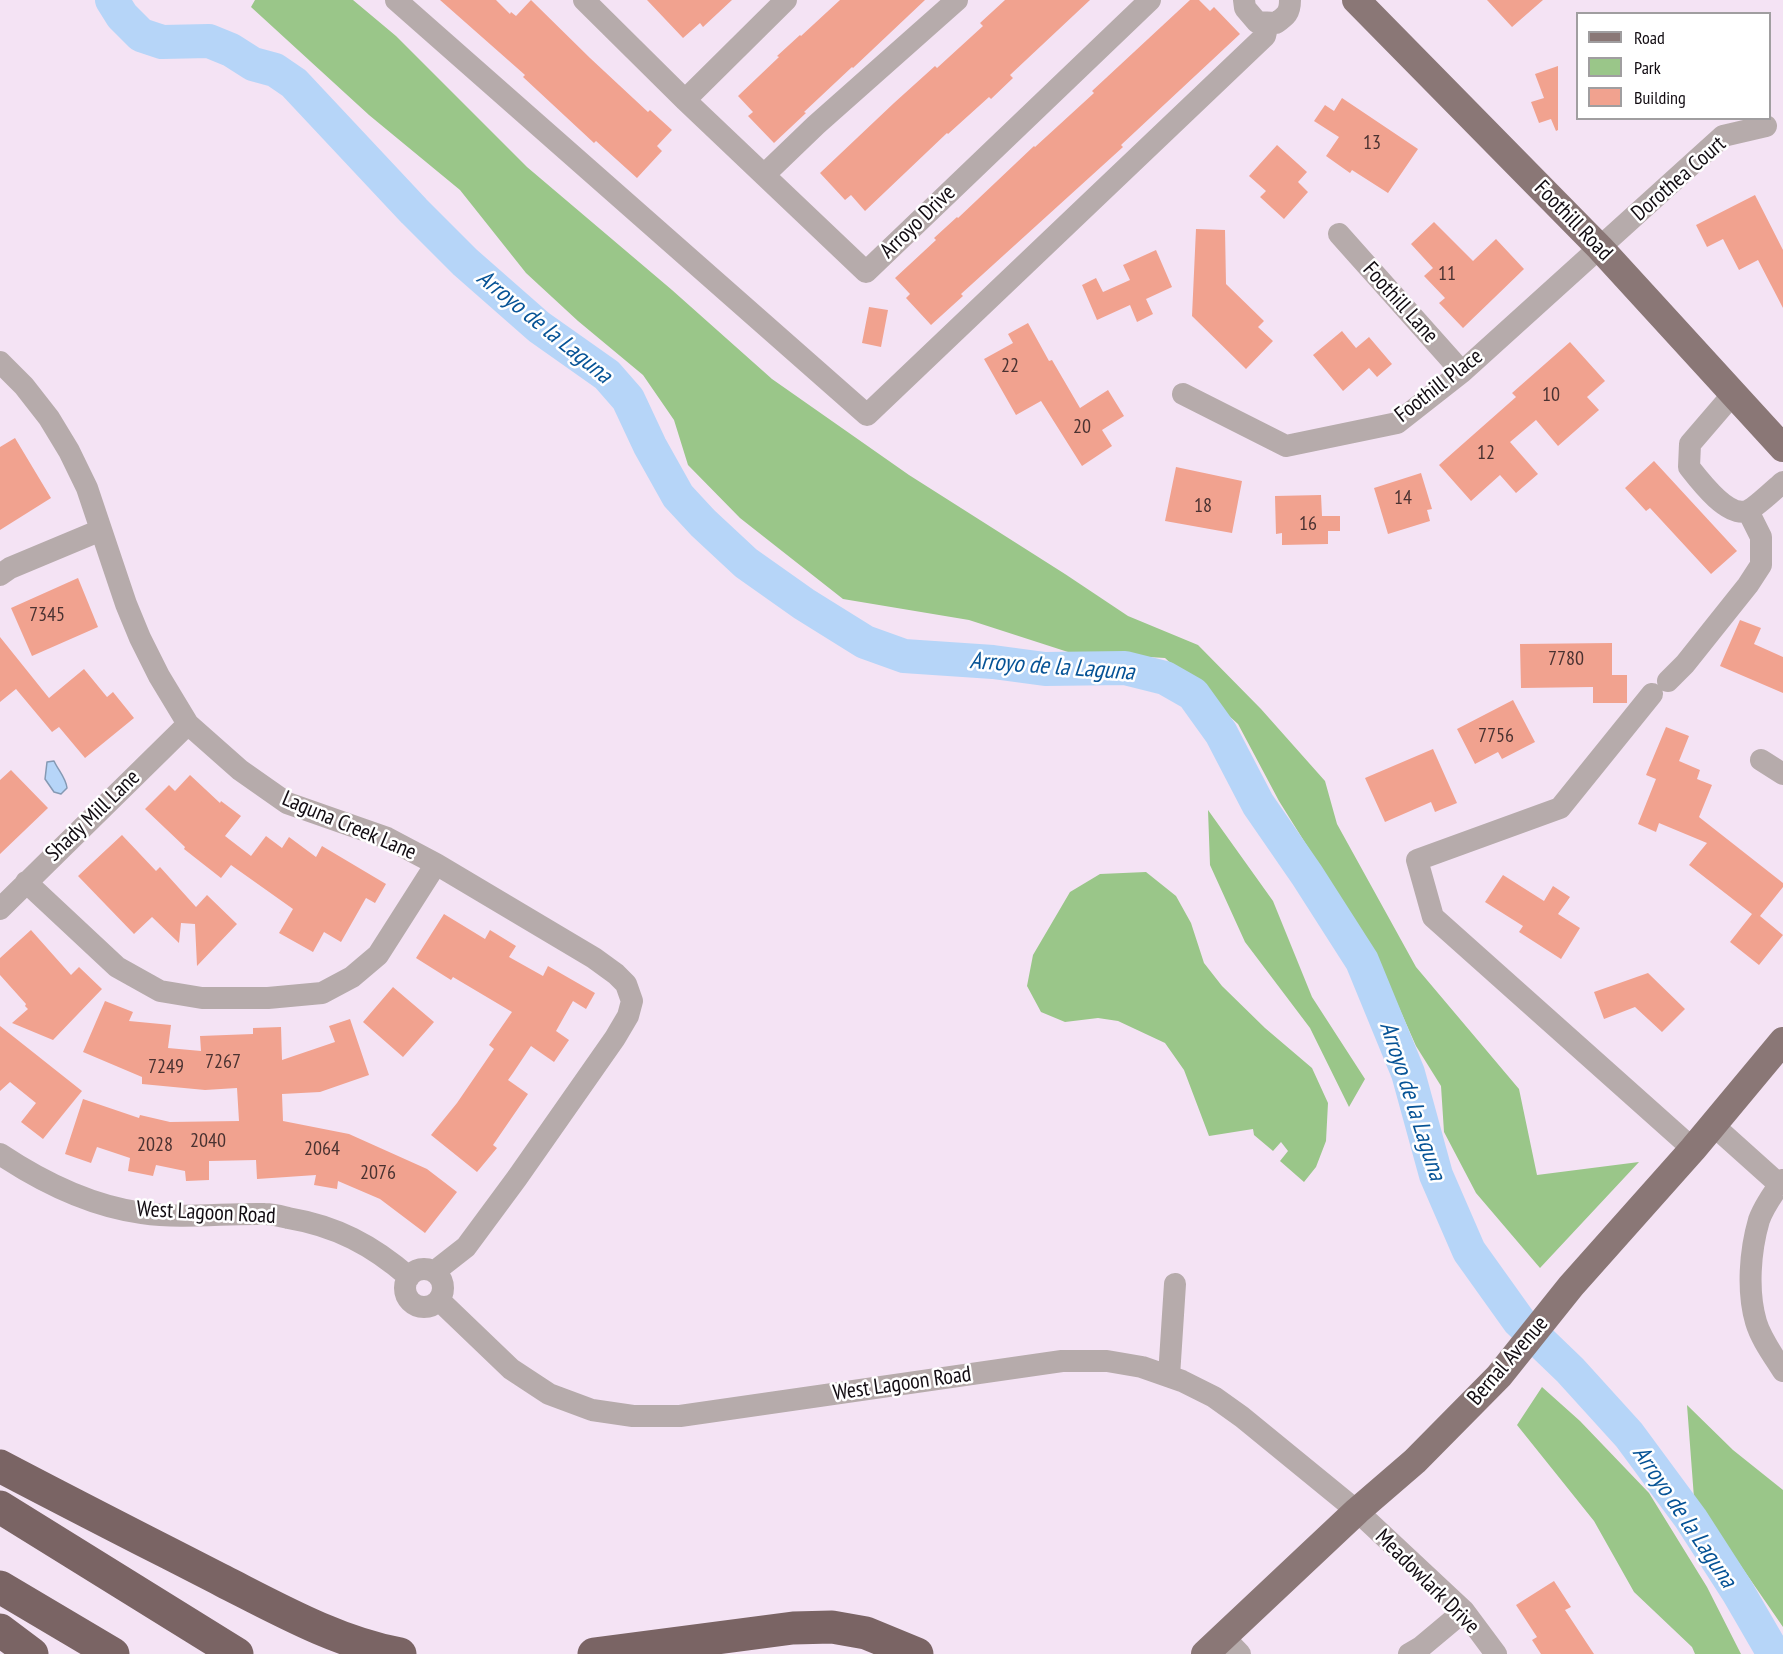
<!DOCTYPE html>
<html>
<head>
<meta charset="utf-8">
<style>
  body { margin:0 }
  #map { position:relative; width:1783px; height:1654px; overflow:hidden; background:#f4e3f4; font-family:"PT Sans Narrow",sans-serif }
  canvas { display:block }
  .legend { position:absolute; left:1576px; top:12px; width:195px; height:108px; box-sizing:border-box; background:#fff; border:2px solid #a09ea0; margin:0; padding:8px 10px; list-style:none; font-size:18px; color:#120c12 }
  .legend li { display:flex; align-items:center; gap:12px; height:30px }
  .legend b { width:30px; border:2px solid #a09ea0 }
</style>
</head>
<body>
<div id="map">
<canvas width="1783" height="1654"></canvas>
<ul class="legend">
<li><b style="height:8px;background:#8a7776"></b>Road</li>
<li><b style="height:16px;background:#9ac689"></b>Park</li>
<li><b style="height:16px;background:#f1a28f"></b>Building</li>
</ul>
</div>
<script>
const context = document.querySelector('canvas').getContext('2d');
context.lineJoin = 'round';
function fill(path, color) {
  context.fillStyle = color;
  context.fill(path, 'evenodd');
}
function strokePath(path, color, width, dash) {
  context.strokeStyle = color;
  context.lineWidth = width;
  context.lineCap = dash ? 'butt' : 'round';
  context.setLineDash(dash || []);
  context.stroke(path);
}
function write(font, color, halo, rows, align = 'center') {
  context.font = font + ' "PT Sans Narrow",sans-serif';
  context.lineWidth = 5;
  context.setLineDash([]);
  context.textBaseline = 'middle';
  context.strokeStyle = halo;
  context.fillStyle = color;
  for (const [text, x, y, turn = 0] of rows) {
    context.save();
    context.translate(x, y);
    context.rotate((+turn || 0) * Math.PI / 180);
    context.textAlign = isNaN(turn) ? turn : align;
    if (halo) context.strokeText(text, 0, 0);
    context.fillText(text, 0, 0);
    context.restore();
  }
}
fill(new Path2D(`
  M255,0H353L396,36L527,167L672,290L772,379L909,475L1065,574L1128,616L1198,645L1261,709L1325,781L1337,824L1416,967L1519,1089L1537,1175L1639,1162L1540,1268L1476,1193L1444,1132L1441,1086L1416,1046L1377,958L1279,801L1238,724L1165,658L1068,652L969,620L843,599L740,518L688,465L674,420L643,375L578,321L526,273L460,190L369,115L251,7Z
  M1208,810L1273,901L1312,997L1365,1079L1349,1107L1310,1028L1245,942L1210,865Z
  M1146,872L1176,896L1191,923L1204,963L1222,986L1265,1028L1312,1068L1328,1103L1326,1141L1316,1167L1304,1182L1280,1161L1288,1151L1281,1142L1273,1151L1254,1135L1253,1129L1209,1136L1184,1070L1165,1043L1118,1021L1098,1018L1065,1022L1041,1012L1027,986L1033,955L1070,892L1100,874Z
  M1542,1387L1580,1421L1649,1493L1707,1587L1741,1654H1695L1692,1647L1634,1592L1594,1521L1517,1425Z
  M1687,1405L1733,1450L1783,1490V1627L1694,1498Z`), '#9ac689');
const water = new Path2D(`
  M54,761C58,770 66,778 67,788L61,794L54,792L45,779L47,762Z`);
fill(water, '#b6d5f8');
strokePath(water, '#8599b3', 1.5);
strokePath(new Path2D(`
  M112,0L122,16L141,35L162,42L209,41L231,50L253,64L275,70L294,83L414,211L465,262L539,327L607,375L628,399L650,446L678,496L703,523L746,563L804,604L865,642L904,656L993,662L1045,669L1125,668L1165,678L1193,694L1221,733L1258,804L1307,875L1362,961L1408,1073L1436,1175L1469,1251L1519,1321L1570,1370L1629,1435L1691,1519L1738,1592L1774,1654`), '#b6d5f8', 34);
fill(new Path2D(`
  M440,0H496L510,14L511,12L516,16L531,0L590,58L648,112L650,110L672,130L657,146L662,151L637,178L596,141L594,143L523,77L525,75Z
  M647,0H732L703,27L700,23L683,38Z
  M840,0H925L853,68L852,67L804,112L806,113L774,143L748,116L753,112L738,96L779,57L777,56L800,35L801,36Z
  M1005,0H1090L1010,75L1013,78L991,99L989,97L948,134L947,133L865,211L851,195L845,200L820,173L894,103L935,66L937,68L983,26L980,23Z
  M1190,0H1199L1210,11L1214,7L1240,34L1121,145L1123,147L961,294L963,296L931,325L906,298L910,294L895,278L936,240L934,238L957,217L958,218L1034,146L1035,147L1094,93L1092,91Z
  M1487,0H1543L1512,27Z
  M1558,66V130L1556,131L1551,119L1539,123L1531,102L1544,98L1535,74Z
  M1342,98L1418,149L1388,193L1352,170L1350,173L1326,156L1339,137L1314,121L1325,105L1334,111Z
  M1277,145L1307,172L1298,182L1308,192L1284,219L1260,197L1266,191L1249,176Z
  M1755,195L1783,250V308L1758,260L1739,270L1723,239L1707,247L1696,225Z
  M1434,222L1473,261L1496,239L1524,269L1463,328L1439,303L1445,298L1424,276L1433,268L1411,244Z
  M1196,229L1225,230L1226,284L1264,321L1258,327L1273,341L1246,369L1192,316Z
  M1156,250L1172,287L1146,299L1153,314L1137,322L1130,305L1097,320L1082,285L1096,278L1103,292L1130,280L1123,265Z
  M869,307L888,310L881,347L862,343Z
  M1028,323L1049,361L1052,360L1080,408L1108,390L1124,416L1102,430L1112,446L1082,466L1041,401L1016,415L984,359L1013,343L1008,334Z
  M1342,331L1356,348L1369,337L1392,364L1377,377L1369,368L1343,391L1313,355Z
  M1570,342L1605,381L1587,397L1599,410L1558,446L1536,420L1510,442L1538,474L1516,493L1500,475L1471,501L1439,465L1516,397L1512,393Z
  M15,438L51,498L0,530V447Z
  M1654,461L1737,551L1711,574L1650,508L1646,511L1625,488Z
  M1176,467L1242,481L1232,533L1165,521Z
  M1421,473L1432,509L1427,510L1430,521L1388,534L1374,488Z
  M1321,495L1322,516H1340V531H1328V544L1282,545V533L1276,534L1275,496Z
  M78,578L98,627L32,656L11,608Z
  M1740,620L1761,628L1754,644L1783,657V693L1720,666Z
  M0,637L49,698L84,669L107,697L113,692L134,718L85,758L59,727L52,732L16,689L0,702Z
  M1612,643V675H1627V703H1593V687L1521,688L1520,644Z
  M1513,700L1535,742L1502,759L1498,752L1475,764L1457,729Z
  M1666,727L1689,736L1679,761L1700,770L1697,779L1712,785L1699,817L1783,883V887L1760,916L1783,935L1759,965L1730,942L1752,914L1689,865L1707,843L1659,823L1656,832L1638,824L1656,779L1646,775Z
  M1433,749L1457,803L1435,812L1431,802L1385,822L1365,778Z
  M11,770L48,808L0,854V780Z
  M190,775L220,803L221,801L241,816L225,836L251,856L266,836L282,848L289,837L316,857L322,846L386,884L375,903L366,898L341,942L324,932L313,952L279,933L293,909L231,865L221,878L184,849L185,847L145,809L169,785L175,791Z
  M122,835L156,871L160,867L196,907L207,895L237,924L197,966L195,924L181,923L179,943L152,917L134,934L78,876Z
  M1503,875L1544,901L1553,886L1570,897L1558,914L1580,928L1561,959L1519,932L1523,926L1485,902Z
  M444,914L485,939L490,930L516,946L509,957L543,976L548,966L595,993L586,1009L573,1001L556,1031L569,1040L554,1062L531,1046L513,1073L508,1080L528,1094L493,1145L497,1148L477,1172L431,1135L457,1103L494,1049L489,1045L512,1012L453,977L451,980L416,958Z
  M31,930L71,975L79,967L102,989L53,1040L12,1023L28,1009L25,1006L26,1004L0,975V958Z
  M1648,973L1685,1009L1662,1032L1635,1007L1604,1019L1594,992Z
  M393,987L434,1022L403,1057L363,1022Z
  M105,1001L133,1012L129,1021L171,1025L168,1048L201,1051L200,1036L253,1034V1028L281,1027L282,1060L335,1042L329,1026L350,1019L369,1075L320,1092L282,1094L283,1121L349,1134L427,1169L457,1192L425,1233L380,1199L338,1181L337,1189L314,1185L316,1175L257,1179L256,1160L209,1161V1180L186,1181L185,1171L156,1165L153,1176L128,1171L130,1158L97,1147L91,1163L65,1154L83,1099L139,1118L140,1115L170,1122L239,1121L237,1088L205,1090L142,1084V1077L83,1052Z
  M0,1026L82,1091L43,1139L21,1122L36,1103L10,1082L0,1091Z
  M1554,1581L1571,1607L1565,1610L1594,1654H1541L1532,1640L1537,1637L1516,1605Z`), '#f1a28f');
strokePath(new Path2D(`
  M396,0L867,415L1265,36L1268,23
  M584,0L685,100L866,272L1150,0
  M1244,0L1245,8L1257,22L1276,23C1286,16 1290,13 1290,0
  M685,100L786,0
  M764,175L816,125L957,0
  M1339,234L1462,372
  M0,362L24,386L49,418L69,451L87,488L126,604L140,638L159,676L188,724L240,770L287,803L387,838L436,864L594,958L616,974L626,984L632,1001L628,1016L615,1038L517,1178L466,1247L434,1272
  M1183,394L1286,446L1397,423L1462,372L1723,136L1766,126
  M1733,394L1690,444L1689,467C1700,481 1727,517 1747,511C1754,509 1776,488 1783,482
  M0,575L10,568L101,530
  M1668,681L1685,664L1748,585L1761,565V537L1748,511
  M1652,694L1560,808L1417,860L1433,917L1693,1149
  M1761,760L1783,774
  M26,882L117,967L160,991L202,998H268L322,993L352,977L378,955L436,864
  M0,909L188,724
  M1713,1125L1780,1185
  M0,1154C42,1182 91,1206 142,1213C183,1219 224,1213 265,1214C273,1214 280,1216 288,1218C336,1226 372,1245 409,1277
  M1783,1180C1774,1192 1764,1206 1759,1220C1750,1251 1747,1291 1756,1322C1761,1339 1773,1355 1783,1371
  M405 1288a19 19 0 1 1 38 0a19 19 0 1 1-38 0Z
  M439,1300L511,1369L549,1394L592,1410L633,1416H680L1062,1361H1107L1142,1367L1182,1381L1214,1397L1242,1417L1357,1511L1464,1611L1496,1654
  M1169,1376L1175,1284
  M1223,1636L1240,1654
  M1409,1654L1421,1647L1464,1611`), '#b6abab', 22);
strokePath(new Path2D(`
  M1356,0L1600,248L1783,448
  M1205,1654L1357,1511L1415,1461L1499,1376L1571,1286L1693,1149L1783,1041`), '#8a7776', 28);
strokePath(new Path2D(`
  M0,1466C74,1505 149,1543 223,1581C280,1610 337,1642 400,1654
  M0,1507L237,1654
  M0,1587L113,1654
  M0,1630L32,1654
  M594,1654L793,1628L832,1627L866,1633L917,1654`), '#7a6464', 33);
write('20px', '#4a3231', null, [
  ["13",1372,143],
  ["11",1447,274],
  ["22",1010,366],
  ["10",1551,395],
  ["20",1082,427],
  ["12",1486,453],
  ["14",1403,498],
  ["18",1203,506],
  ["16",1308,524],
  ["7345",47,615],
  ["7780",1566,659],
  ["7756",1496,736],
  ["7267",223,1062],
  ["7249",166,1067],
  ["2040",208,1141],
  ["2028",155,1145],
  ["2064",322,1149],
  ["2076",378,1173]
]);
write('22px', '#120c12', '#fff', [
  ["Dorothea Court",1679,179,-41],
  ["Foothill Road",1573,221,46],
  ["Arroyo Drive",918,222,-44],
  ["Foothill Lane",1400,303,48],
  ["Foothill Place",1439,386,-38],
  ["Shady Mill Lane",93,816,-44],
  ["Laguna Creek Lane",349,826,23],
  ["West Lagoon Road",206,1213,3],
  ["Bernal Avenue",1508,1361,-49],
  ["West Lagoon Road",902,1384,-8],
  ["Meadowlark Drive",1427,1582,45]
]);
write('italic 24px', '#065396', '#fff', [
  ["Arroyo de la Laguna",544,327,39],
  ["Arroyo de la Laguna",1052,667,4],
  ["Arroyo de la Laguna",1412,1101,72],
  ["Arroyo de la Laguna",1684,1517,56]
]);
</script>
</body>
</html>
